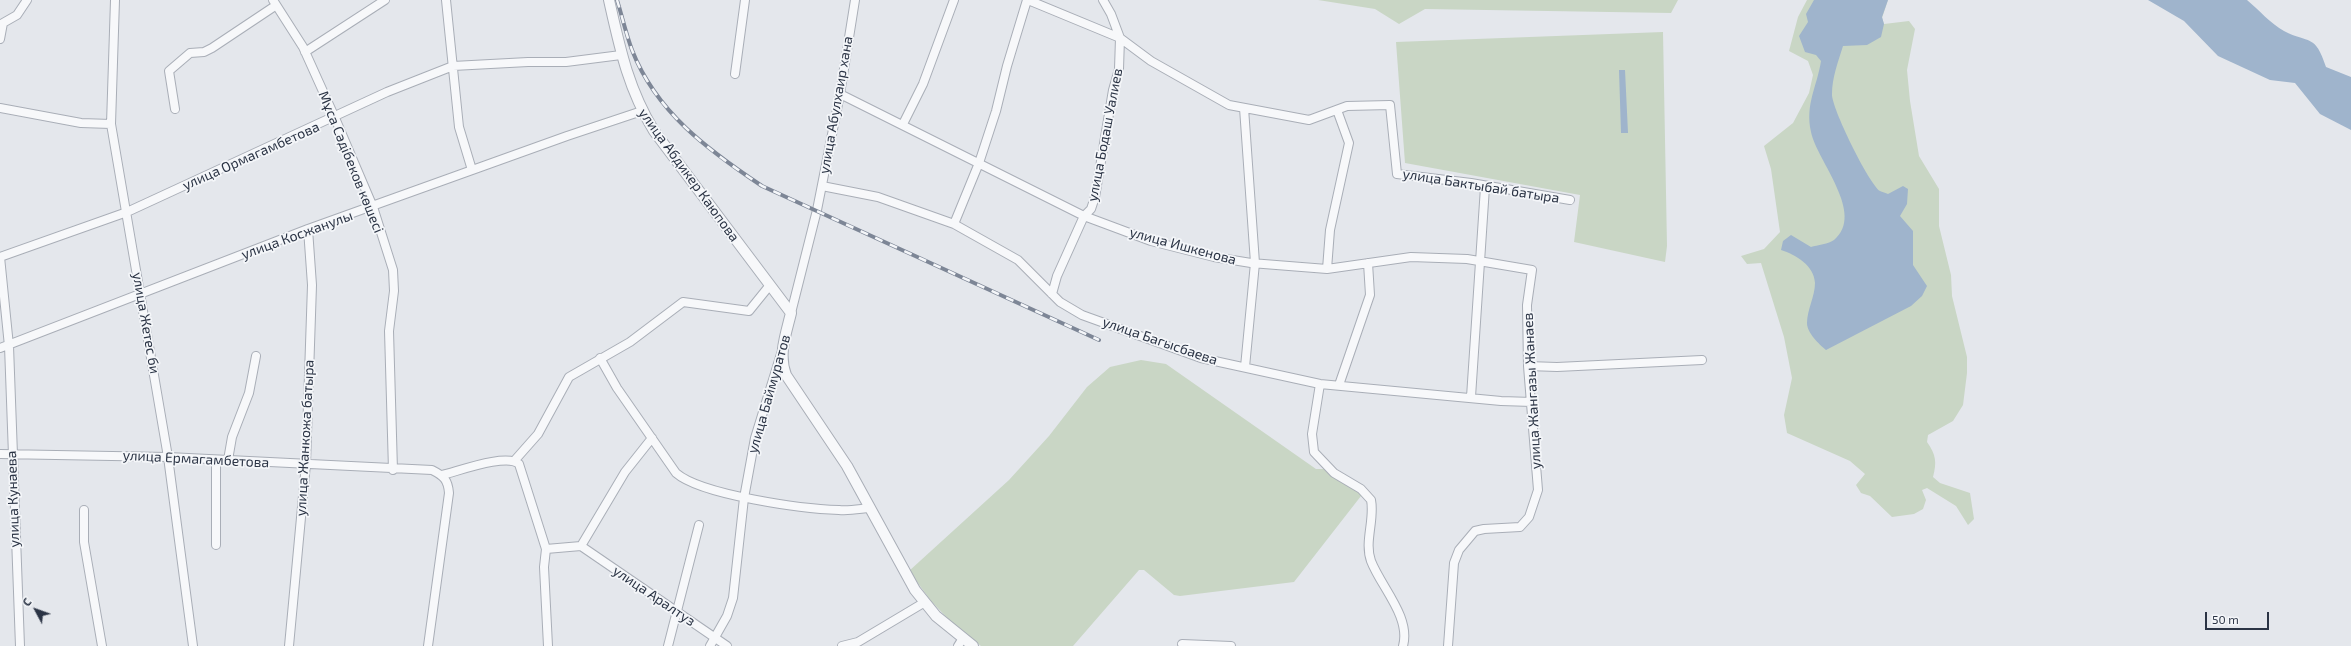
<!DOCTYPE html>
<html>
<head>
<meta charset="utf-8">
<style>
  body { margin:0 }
  #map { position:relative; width:2351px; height:646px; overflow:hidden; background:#e4e7ec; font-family:"Exo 2",sans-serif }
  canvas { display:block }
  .north { position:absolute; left:16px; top:590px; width:40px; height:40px; -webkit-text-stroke:3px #f4f6f9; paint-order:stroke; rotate:311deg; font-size:11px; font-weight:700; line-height:16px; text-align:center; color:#2b3445 }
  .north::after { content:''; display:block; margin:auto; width:14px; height:18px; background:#2b3445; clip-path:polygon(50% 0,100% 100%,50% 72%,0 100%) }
  .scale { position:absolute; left:2205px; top:612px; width:64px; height:18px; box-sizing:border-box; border:2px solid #2b3445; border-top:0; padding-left:5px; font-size:12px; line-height:14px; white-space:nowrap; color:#2b3445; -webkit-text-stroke:3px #f4f6f9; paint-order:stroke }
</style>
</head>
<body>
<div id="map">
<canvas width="2351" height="646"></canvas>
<div class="north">С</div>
<div class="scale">50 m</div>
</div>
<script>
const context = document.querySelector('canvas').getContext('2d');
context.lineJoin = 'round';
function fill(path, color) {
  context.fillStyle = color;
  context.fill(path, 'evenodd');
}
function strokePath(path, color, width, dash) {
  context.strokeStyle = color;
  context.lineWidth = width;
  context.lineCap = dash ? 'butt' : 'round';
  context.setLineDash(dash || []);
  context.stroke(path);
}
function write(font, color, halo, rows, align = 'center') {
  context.font = font + ' "Exo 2",sans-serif';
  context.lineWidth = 3.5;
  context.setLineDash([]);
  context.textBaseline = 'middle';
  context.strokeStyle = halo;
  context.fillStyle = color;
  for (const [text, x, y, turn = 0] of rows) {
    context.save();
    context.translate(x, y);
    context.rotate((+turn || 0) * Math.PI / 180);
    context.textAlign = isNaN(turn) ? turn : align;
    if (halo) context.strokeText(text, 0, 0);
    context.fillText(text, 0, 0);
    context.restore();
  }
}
fill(new Path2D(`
  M1318,0H1678L1671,13L1425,9L1399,24L1375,9Z
  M1807,0H1888L1882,18L1884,24L1909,21L1915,29L1907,70L1910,101L1919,156L1939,189V226L1951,275L1952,296L1967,357V373L1963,405L1953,421L1928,435L1927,442C1936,455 1937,462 1933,477L1940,483L1970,493L1974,519L1968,525L1956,506L1927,488L1922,490L1926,500L1923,509L1914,514L1892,517L1870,496L1861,493L1856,485L1865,474L1850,461L1787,433L1784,415L1792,378L1784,337L1761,263L1747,264L1741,256L1764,249L1780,232L1771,169L1764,146L1793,123L1809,93L1813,75L1808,61L1789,51L1798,17Z
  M1663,32L1667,246L1665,262L1574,242L1580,195L1405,163L1396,42Z
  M1141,360L1166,364L1316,469H1328L1361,492V496L1294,582L1180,596L1174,595L1144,570H1139L1073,646H981L953,624L931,601L909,571L1009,480L1049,436L1087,387L1110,367Z`), '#c9d6c5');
fill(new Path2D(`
  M1814,0H1888L1882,17L1884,24L1881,37L1867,45L1843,46C1838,62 1832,78 1832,94C1831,107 1869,184 1880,191C1882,192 1886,193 1888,194L1903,186L1908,189L1907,204L1900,216L1913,231V265L1927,286L1922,296L1911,306L1826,350C1819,344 1807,333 1807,323C1807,310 1815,296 1815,283C1814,265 1796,255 1781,250L1783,241L1791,235L1811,247C1817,245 1829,244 1834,240C1866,214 1817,161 1811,132C1805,104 1817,87 1821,61L1816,55L1805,52L1799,36L1808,22L1806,14Z
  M2148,0H2247C2259,10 2271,24 2284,31C2309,44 2315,33 2326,67L2351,77V130L2320,114L2295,83L2270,80L2218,56L2184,21Z
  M1619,70H1625L1628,133H1621Z`), '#9fb4cc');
const minor = new Path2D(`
  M115,0L111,124L168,457L193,646
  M273,0L303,47L335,118L373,207L393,270L394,291L389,331L393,470
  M446,0L459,127L472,170
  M1028,0L1120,38L1151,61L1229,105L1309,120L1347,106L1390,105L1397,174L1471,183L1570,200
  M0,39L3,23L17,15L27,0
  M305,52L385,0
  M735,74L745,0
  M840,94L1084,216L1151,241L1214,257L1251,263L1327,269L1411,257L1467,259L1532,270L1527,305L1528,366L1538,490L1529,517L1520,527L1484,529L1475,531L1459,550L1454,563L1448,646
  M0,108L81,123L111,124
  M1244,108L1255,263L1245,367
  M175,109L169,71L190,53L204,52L212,48L275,6
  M903,124L923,84L954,0
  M822,186L878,197L954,224L1018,260L1060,302L1082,315L1201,358L1320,384L1501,401L1532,402
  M954,224L979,163L996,111L1007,66L1027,0
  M0,257L127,212L387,92L453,66L528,62H566L621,55
  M0,257L9,346L20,646
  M1327,269L1330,230L1349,143L1337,110
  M1052,294L1057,276L1084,216L1091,209L1095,197L1113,90L1119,69L1120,38L1111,14L1103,0
  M791,313L817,210L840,94L855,0
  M0,348L308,229L567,136L642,111
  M600,358L617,388L676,473C701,495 803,509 839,510C849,511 859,509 869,508
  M1528,366L1557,367L1702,360
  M1320,384L1312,434L1314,452L1334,473L1361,489L1371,500C1375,519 1364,542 1371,561C1381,587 1411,617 1403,646
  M1339,385L1370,295L1368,263
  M1471,397L1485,187
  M0,454L168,457L432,470C444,476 448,480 449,493L428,646
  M228,460L232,437L249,393L256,356
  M515,460L538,434L569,377L630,342L683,302L749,311L770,285
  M442,475C459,471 507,453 519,464L546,549L544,567L548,646
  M84,510V542L102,646
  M216,545V460
  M581,546L727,646
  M581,546L625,472L652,438
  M546,549L581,546
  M289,646L306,464L312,285L308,229
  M668,646L699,525
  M710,646L727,616L733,598L744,498L755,438L781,354
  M842,646L858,642L925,602
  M958,646L963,638
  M1183,646L1182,644L1231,646`);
const tertiary = new Path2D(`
  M609,0C620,49 628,88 654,131L791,313C786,334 778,354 786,375L847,466L915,590L936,616L973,646`);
strokePath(minor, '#a9aeb7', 10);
strokePath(tertiary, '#a9aeb7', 12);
strokePath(minor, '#f7f8fa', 8);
strokePath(tertiary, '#f7f8fa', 10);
const rail = new Path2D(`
  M617,0C622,16 626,34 632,50C656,112 708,150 762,186L1099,340`);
strokePath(rail, '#7d8696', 4);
strokePath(rail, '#f4f6f9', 2.5, [8]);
write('14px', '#2b3445', '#f4f6f9', [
  ["улица Абулхаир хана",836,105,-80],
  ["улица Бодаш Уалиев",1105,135,-79],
  ["улица Ормагамбетова",251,156,-24],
  ["Мұса Сәдібеков көшесі",351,162,68],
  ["улица Абдикер Каюпова",689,175,54],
  ["улица Бактыбай батыра",1481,186,9],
  ["улица Косжанулы",297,235,-20],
  ["улица Ишкенова",1183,246,15],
  ["улица Жетес би",146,323,80],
  ["улица Багысбаева",1160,341,19],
  ["улица Жангазы Жанаев",1532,391,-93],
  ["улица Баймуратов",769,394,-74],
  ["улица Жанкожа батыра",305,438,-87],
  ["улица Ермагамбетова",196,459,3],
  ["улица Кунаева",13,499,-92],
  ["улица Аралтуз",654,596,34]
]);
</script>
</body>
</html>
